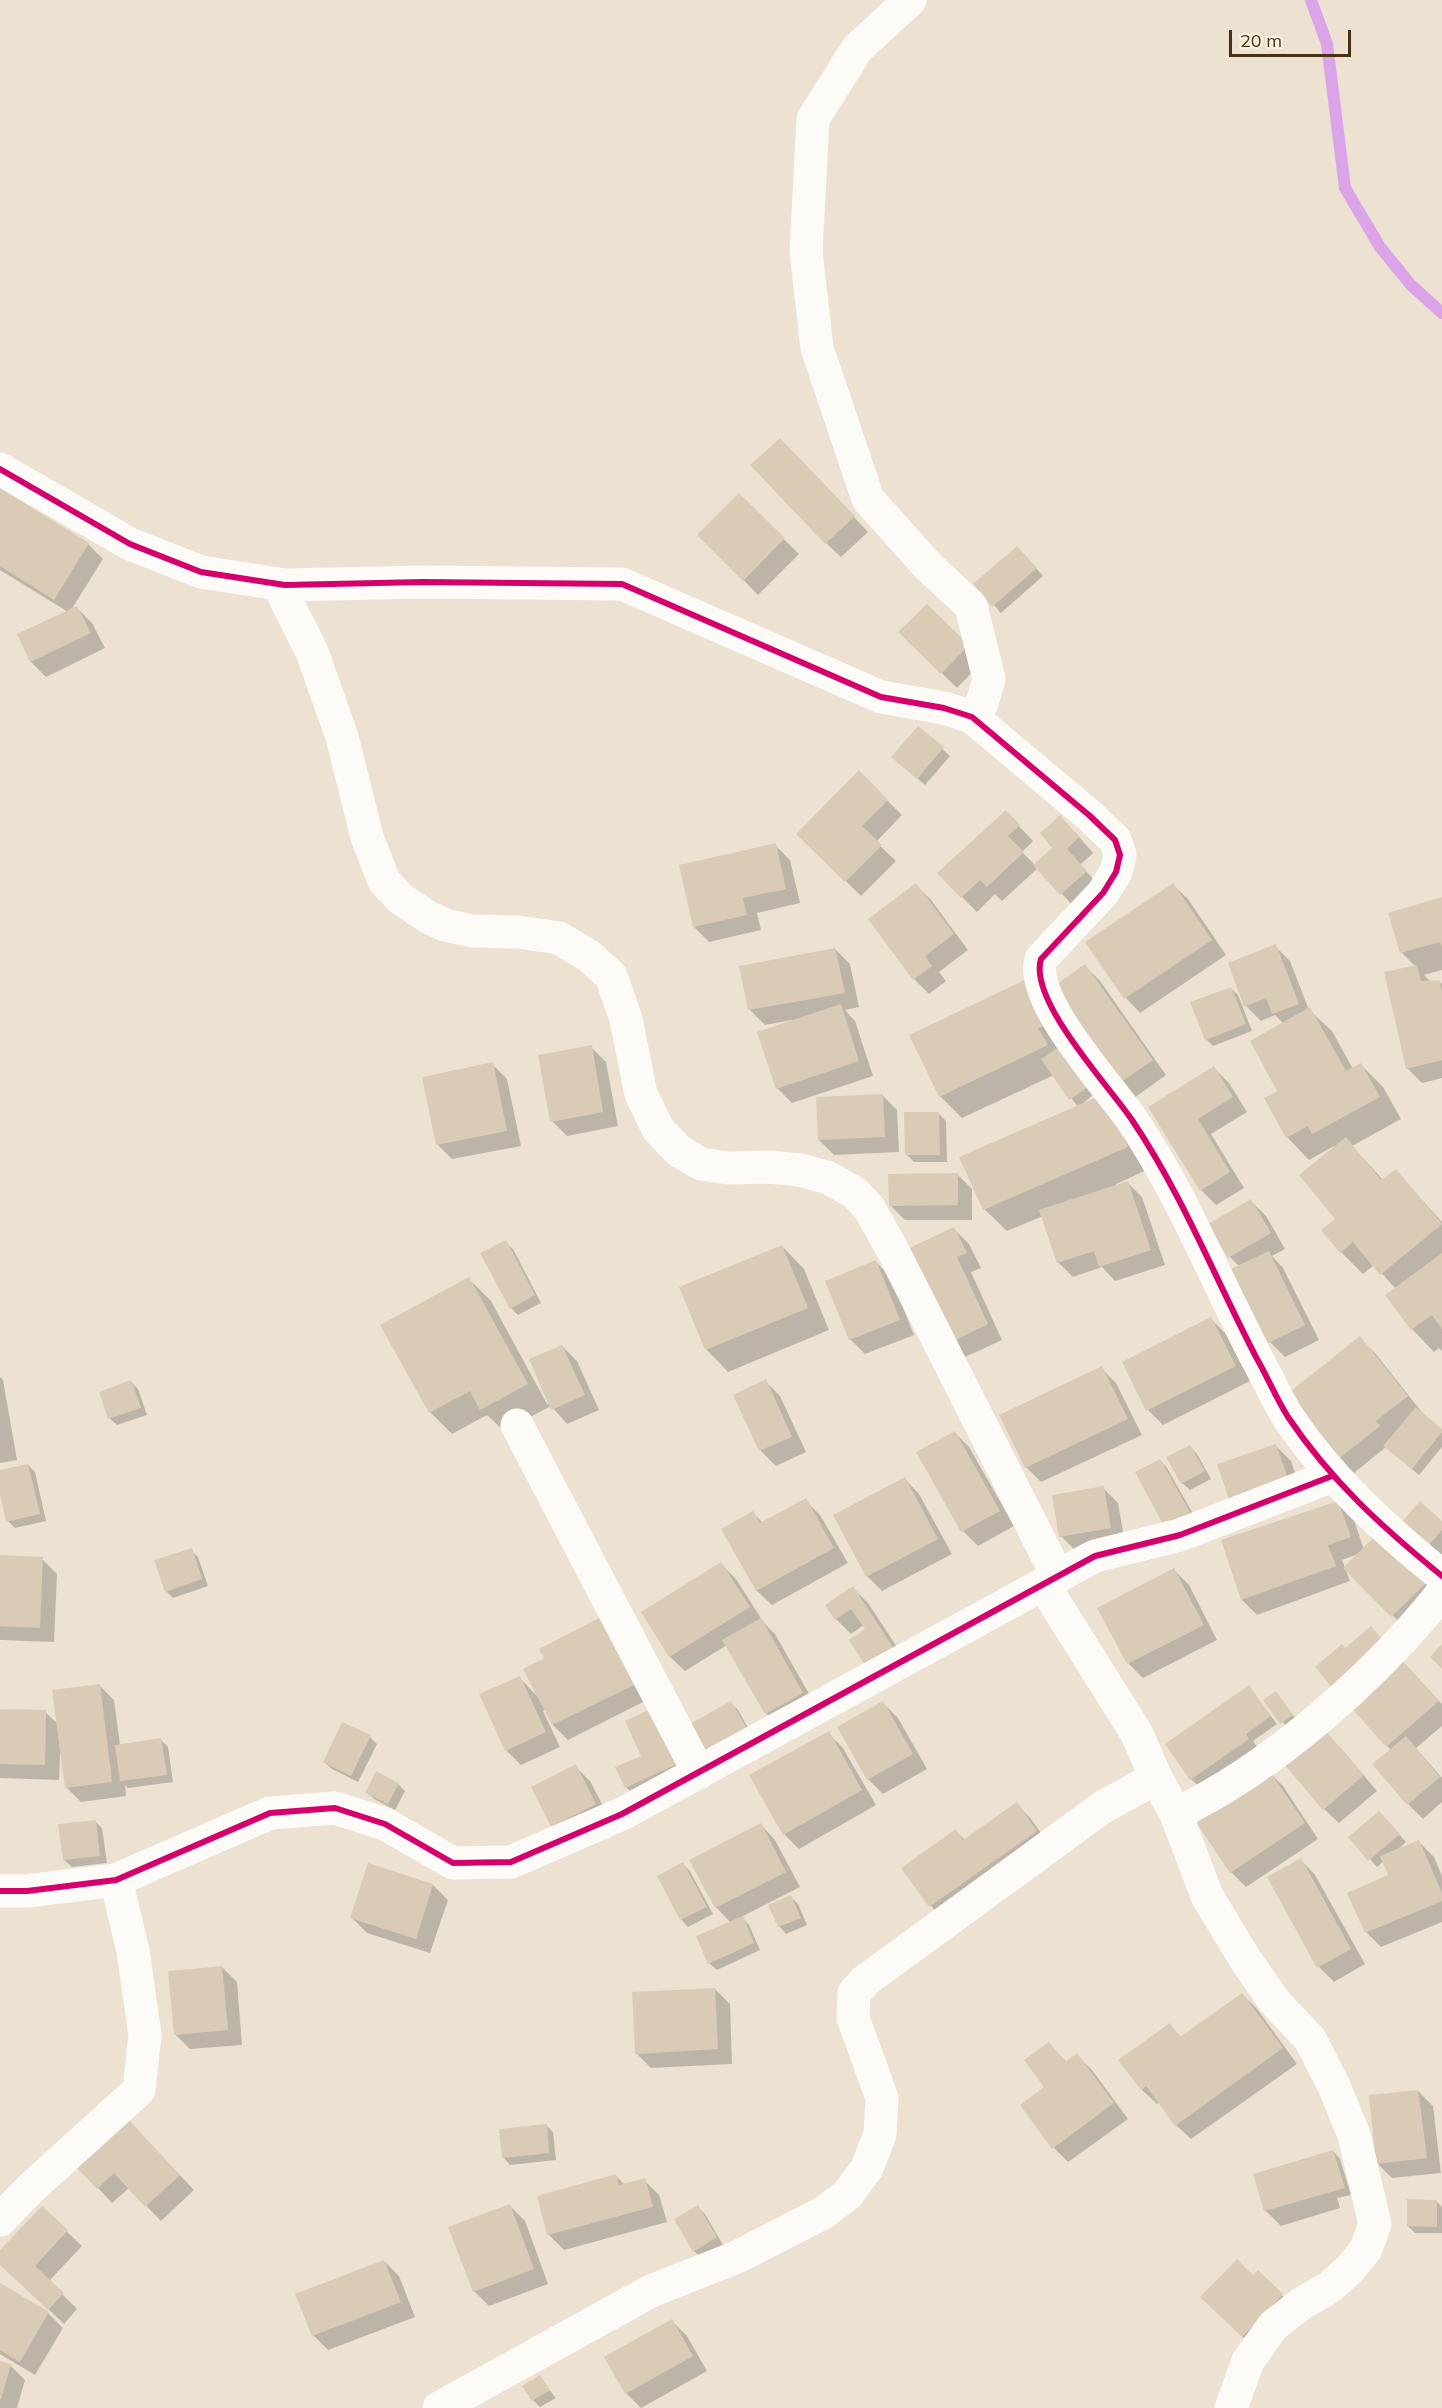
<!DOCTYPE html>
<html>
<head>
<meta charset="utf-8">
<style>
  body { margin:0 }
  #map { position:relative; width:1442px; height:2408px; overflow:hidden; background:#ede2d2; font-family:Mulish,sans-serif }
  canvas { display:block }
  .scale { position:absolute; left:1229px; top:30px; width:122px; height:27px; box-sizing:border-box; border:3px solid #473314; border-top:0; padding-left:8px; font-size:18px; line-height:21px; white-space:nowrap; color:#473314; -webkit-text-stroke:4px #fcf2e4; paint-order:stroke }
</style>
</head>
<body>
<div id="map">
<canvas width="1442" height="2408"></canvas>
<div class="scale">20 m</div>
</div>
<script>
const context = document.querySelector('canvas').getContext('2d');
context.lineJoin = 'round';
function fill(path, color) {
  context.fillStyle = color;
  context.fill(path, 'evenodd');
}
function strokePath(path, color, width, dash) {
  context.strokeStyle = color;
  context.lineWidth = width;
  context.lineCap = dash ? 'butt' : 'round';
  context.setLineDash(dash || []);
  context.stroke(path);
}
fill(new Path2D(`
  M795,454L868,532L841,557L826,543Z
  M0,490L88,544L103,559L71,610L77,608L92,623L105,648L46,677L31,662L19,635L68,612L0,570Z
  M739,495L799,554L758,595L699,535Z
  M1024,555L1043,576L1001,613L975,584Z
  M927,606L983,661L957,688L900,632Z
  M919,728L950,756L925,785L900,764Z
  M859,773L902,815L876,842L896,861L861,896L798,834Z
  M1006,812L1033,841L1022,852L1035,865L1075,832L1093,853L1080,865L1101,887L1076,909L1038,868L1002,901L995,894L977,912L962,897Z
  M775,845L790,860L800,903L757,913L761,930L709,942L694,927Z
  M916,885L931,900L968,950L939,972L946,981L929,994L914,979Z
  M1173,885L1188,899L1226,955L1140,1013L1126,998L1087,942Z
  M1442,898V970L1424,975L1431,982L1439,981L1442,984V1078L1422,1083L1407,1068L1416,967L1402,953L1390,914Z
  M1275,946L1290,961L1309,1010L1332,1031L1353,1069L1361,1065L1383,1087L1401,1119L1352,1146L1383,1180L1396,1171L1442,1222V1351L1439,1348L1434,1352L1412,1329L1387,1295L1396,1289L1374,1265L1363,1274L1341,1252L1337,1220L1334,1146L1309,1160L1287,1137L1266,1099L1279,1092L1284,1024L1275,1015L1261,1021L1246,1006Z
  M835,949L850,964L859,1007L845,1010L855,1021L873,1076L792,1103L777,1088L792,1020L765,1025L750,1010L741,967Z
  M1085,966L1100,981L1166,1075L1134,1098L1119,1083Z
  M1030,979L1094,1094L1080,1106L1104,1095L1149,1169L1116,1184L1117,1186L1127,1182L1142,1197L1165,1265L1115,1281L1102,1267L1073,1277L1058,1262L1043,1216L1007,1231L984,1209L1078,1107L1054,1075L962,1118L940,1096Z
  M1231,988L1238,995L1252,1031L1213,1046L1206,1039Z
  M591,1047L606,1062L618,1126L567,1136L552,1121Z
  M492,1064L507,1079L521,1146L452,1159L437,1144Z
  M1214,1068L1229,1083L1247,1112L1211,1134L1244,1188L1216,1205L1201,1190L1150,1108Z
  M882,1095L897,1110L899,1152L834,1155L819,1140Z
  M939,1114L946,1121L947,1162H914L906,1154Z
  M957,1174L972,1189V1220H905L890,1205Z
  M1251,1201L1266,1216L1285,1249L1272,1256L1283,1268L1319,1340L1285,1357L1270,1342L1240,1267L1230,1257Z
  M954,1229L969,1244L981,1268L971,1272L1002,1340L965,1357L950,1342Z
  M505,1242L513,1249L541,1303L518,1315L511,1308Z
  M782,1246L804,1269L829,1330L728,1372L706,1349Z
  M876,1262L891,1277L914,1335L865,1354L850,1339Z
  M469,1279L491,1301L547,1404L550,1403L562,1346L577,1361L599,1410L567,1424L551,1406L504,1431L487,1415L452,1434L430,1412Z
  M1211,1319L1226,1334L1250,1381L1163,1425L1148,1410Z
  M1360,1338L1375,1353L1421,1411L1420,1413L1442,1431V1447L1419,1475L1386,1447L1354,1473L1339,1458Z
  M1101,1368L1116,1383L1142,1435L1041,1482L1026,1467Z
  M0,1377L3,1380L17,1460L0,1463Z
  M765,1381L780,1396L806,1452L776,1466L761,1451L735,1395Z
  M131,1382L138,1389L147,1415L117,1425L109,1418Z
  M954,1432L969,1447L1014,1526L978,1546L963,1531Z
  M1190,1446L1197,1454L1211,1479L1190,1490L1182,1483Z
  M1276,1446L1291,1461L1304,1500L1232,1504Z
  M1160,1460L1167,1468L1196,1519L1173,1532Z
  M28,1465L35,1472L46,1521L15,1528L8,1521L0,1487V1472Z
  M905,1479L919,1494L952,1554L882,1591L867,1576L835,1516Z
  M1103,1488L1118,1503L1125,1543L1076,1551L1061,1536Z
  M805,1500L820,1515L848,1563L772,1605L757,1591L723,1530L753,1513L763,1523Z
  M1338,1502L1353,1517L1364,1550L1378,1536L1440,1598L1407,1630L1346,1568L1361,1553L1342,1560L1350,1581L1257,1615L1242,1600Z
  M1442,1523V1559L1410,1530Z
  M191,1550L198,1557L208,1586L173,1598L166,1591Z
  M0,1557L42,1559L57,1574L54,1642L0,1640Z
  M721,1564L736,1579L764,1623L775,1634L817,1708L781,1728L766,1713L727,1645L685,1671L670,1657L643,1612Z
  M1174,1570L1189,1585L1217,1640L1143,1678L1128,1663Z
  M853,1588L868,1603L910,1667L864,1625L851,1634L836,1619L827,1605Z
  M601,1619L649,1699L568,1740L553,1725L546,1710L543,1711L560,1747L521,1765L506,1750L519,1677L537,1696L546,1659Z
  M1416,1676L1442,1704V1726L1416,1748L1442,1778V1802L1423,1819L1408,1804L1391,1750L1387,1746Z
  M99,1685L114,1700L120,1745L161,1740L168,1747L173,1782L128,1788L125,1785L126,1796L81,1802L66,1787L62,1754H60L59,1780L0,1778V1710L45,1712L58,1724Z
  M1249,1687L1277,1724L1253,1741L1262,1754L1206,1793L1191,1779Z
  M1276,1693L1299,1723L1289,1730L1265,1700Z
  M731,1703L738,1710L753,1737L705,1752Z
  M883,1703L898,1718L927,1769L883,1794L868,1779Z
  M627,1722L687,1770L633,1794L626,1787L643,1756Z
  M828,1733L843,1748L876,1805L799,1849L784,1834Z
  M370,1737L377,1744L358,1782L332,1769L324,1762Z
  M1339,1746L1377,1791L1339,1823L1324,1809Z
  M575,1766L590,1781L610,1819L552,1826Z
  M1268,1771L1283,1786L1318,1839L1246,1887L1231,1872Z
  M398,1784L405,1791L395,1810L374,1799L367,1792Z
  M1017,1804L1031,1819L1051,1847L945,1921L931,1906L903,1868L956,1831L965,1840Z
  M1386,1820L1406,1842L1396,1851L1419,1842L1434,1857L1442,1876V1922L1381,1947L1366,1932L1390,1876L1384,1861L1377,1867L1370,1859Z
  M95,1821L102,1828L107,1863L72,1867L64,1860Z
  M761,1825L775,1840L800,1887L741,1917L749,1925L760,1950L717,1970L709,1963L731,1923L716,1907Z
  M1301,1860L1315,1875L1365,1964L1334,1982L1319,1967Z
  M683,1864L690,1871L713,1914L688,1927L681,1919L659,1877Z
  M433,1885L448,1900L430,1953L367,1933L352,1918Z
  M791,1897L798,1904L807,1925L786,1934L779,1926Z
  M222,1967L237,1982L242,2045L190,2049L175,2034Z
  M715,1989L730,2004L732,2064L651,2068L636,2053Z
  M1242,1994L1257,2009L1297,2064L1191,2139L1176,2125L1160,2102L1157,2104L1142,2090L1121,2060L1169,2025L1182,2038Z
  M1049,2044L1067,2063L1077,2055L1092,2070L1128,2119L1068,2162L1054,2148L1046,2088Z
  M1418,2091L1433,2106L1441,2173L1392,2178L1377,2163Z
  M546,2125L553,2132L556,2160L510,2165L503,2157Z
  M144,2137L194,2190L161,2221L129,2188L112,2203L98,2188Z
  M1333,2151L1340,2159L1351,2195L1337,2198L1340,2208L1281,2226L1266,2211L1255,2175Z
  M616,2176L625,2185L644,2180L659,2195L667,2222L564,2250L549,2235L538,2197Z
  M1436,2201L1442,2207V2233H1415L1408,2226Z
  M510,2206L525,2221L548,2284L489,2306L474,2291Z
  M698,2207L705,2214L723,2245L702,2258L694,2251Z
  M42,2208L82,2246L49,2281L77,2309L64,2324L0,2263V2252Z
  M384,2261L399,2276L415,2317L328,2350L313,2335Z
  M1258,2272L1297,2310L1258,2351L1234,2329L1254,2277Z
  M0,2285L48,2313L63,2328L35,2375L0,2354Z
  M672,2321L687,2336L707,2371L641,2408L626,2393Z
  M0,2362L10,2365L25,2380L17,2408H0Z
  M539,2377L556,2398L540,2407L533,2400Z`), '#0003');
strokePath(new Path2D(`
  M1311,0L1327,44L1345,188L1380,247L1411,285L1442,313`), '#dba4e8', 12);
fill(new Path2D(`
  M780,438L855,516L825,544L750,465Z
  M0,488L89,543L54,600L0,566Z
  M739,493L785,538L743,581L697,535Z
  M1017,546L1037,568L992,607L973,584Z
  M927,604L969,645L941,674L898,632Z
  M77,606L91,633L30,662L17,634Z
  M918,726L944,747L917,779L891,757Z
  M859,770L888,800L862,826L882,845L845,882L796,834Z
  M1006,810L1020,825L1008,836L1024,852L987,887L980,880L961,898L937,873Z
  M1060,815L1079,837L1067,849L1087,871L1060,895L1033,865L1052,848L1040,833Z
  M776,843L786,889L743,898L747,915L693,927L679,865Z
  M916,883L954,934L925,956L932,966L913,980L868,919Z
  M1173,883L1212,940L1124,999L1085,942Z
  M1442,897V947L1440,942L1400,953L1388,913Z
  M1276,944L1299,1004L1272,1014L1266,998L1244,1007L1228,963Z
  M835,948L845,993L748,1010L739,966Z
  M1085,964L1153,1060L1118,1084L1050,989Z
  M1417,965L1421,981L1439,980L1442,992V1060L1406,1069L1384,972Z
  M1031,977L1053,1023L1038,1028L1048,1045L939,1097L909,1035Z
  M1231,987L1246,1024L1205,1040L1190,1002Z
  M841,1004L859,1061L776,1089L757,1032Z
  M1310,1007L1346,1071L1361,1063L1380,1097L1312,1134L1308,1126L1286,1138L1264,1098L1277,1091L1250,1041Z
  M592,1045L603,1112L550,1122L538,1055Z
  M1061,1046L1088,1087L1069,1100L1041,1059Z
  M493,1062L507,1131L436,1145L422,1077Z
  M1214,1066L1233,1097L1198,1119L1230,1172L1200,1191L1148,1107Z
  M883,1094L885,1137L818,1140L816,1097Z
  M1104,1094L1128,1147L983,1210L959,1157Z
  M904,1112H939L940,1155H905Z
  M1346,1137L1381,1180L1396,1169L1442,1224L1380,1275L1353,1242L1340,1253L1321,1230L1335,1219L1299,1175Z
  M958,1173V1205L889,1206L888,1174Z
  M1128,1181L1151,1250L1099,1267L1094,1251L1057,1263L1039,1210Z
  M1251,1199L1271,1233L1228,1258L1208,1224Z
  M954,1227L967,1253L957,1257L988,1324L949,1343L905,1250Z
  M506,1240L535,1295L510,1309L480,1253Z
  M782,1245L808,1308L705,1350L679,1287Z
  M1269,1251L1305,1325L1268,1343L1231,1269Z
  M1442,1253V1329L1432,1315L1411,1330L1385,1295Z
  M876,1260L900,1320L849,1340L825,1281Z
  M469,1277L528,1384L480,1410L470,1391L429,1413L380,1325Z
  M1211,1317L1236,1366L1146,1411L1122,1362Z
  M1360,1336L1408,1396L1376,1421L1380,1426L1338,1459L1286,1395Z
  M562,1345L585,1395L551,1410L529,1359Z
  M1102,1366L1128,1419L1025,1468L999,1415Z
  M766,1379L792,1437L759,1451L733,1395Z
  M131,1380L141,1408L108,1419L99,1392Z
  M1416,1407L1442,1429V1432L1412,1469L1383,1446Z
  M955,1431L1000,1511L961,1532L916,1452Z
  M1276,1444L1290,1485L1231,1505L1217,1464Z
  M1190,1445L1205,1471L1181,1484L1166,1457Z
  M1160,1459L1190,1512L1164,1526L1135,1472Z
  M28,1464L40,1514L6,1522L0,1494V1470Z
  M905,1477L938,1539L866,1577L833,1515Z
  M1104,1486L1111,1528L1059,1537L1052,1495Z
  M806,1498L834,1548L756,1591L721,1529L753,1511L760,1523Z
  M1338,1501L1351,1537L1328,1545L1336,1566L1241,1600L1221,1540Z
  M1420,1501L1442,1521V1530L1427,1547L1401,1523Z
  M1378,1533L1427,1582L1391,1617L1343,1568Z
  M192,1548L202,1579L165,1592L154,1560Z
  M0,1555L43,1557L40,1628L0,1626Z
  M721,1562L750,1607L669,1657L641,1612Z
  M1174,1568L1204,1625L1127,1664L1097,1608Z
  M853,1586L896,1652L868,1670L849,1640L865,1629L851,1609L835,1620L825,1605Z
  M601,1617L636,1684L552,1725L523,1669L544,1658L539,1649Z
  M761,1618L803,1693L765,1714L722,1640Z
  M1371,1626L1386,1644L1333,1689L1315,1667L1342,1644L1345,1648Z
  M1442,1644V1669L1430,1657Z
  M1401,1659L1439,1701L1386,1747L1349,1705Z
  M520,1676L546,1732L505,1751L479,1694Z
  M100,1684L112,1782L65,1788L52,1690Z
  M1249,1685L1271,1716L1246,1734L1249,1739L1190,1780L1165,1744Z
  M1276,1691L1293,1715L1280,1724L1263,1700Z
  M731,1701L747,1729L703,1753L688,1725Z
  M883,1701L913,1754L867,1780L837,1727Z
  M655,1707L681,1762L625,1788L615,1767L641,1756L625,1721Z
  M0,1709L46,1710L45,1765L0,1764Z
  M342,1722L371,1735L351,1776L323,1762Z
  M1324,1729L1364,1775L1323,1810L1284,1764Z
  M829,1731L862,1790L783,1835L749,1775Z
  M1406,1736L1440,1777L1407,1805L1372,1764Z
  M161,1738L167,1775L120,1781L115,1745Z
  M576,1764L596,1804L551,1827L531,1787Z
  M1268,1769L1305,1823L1230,1873L1194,1819Z
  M376,1771L399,1783L388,1804L365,1793Z
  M1017,1802L1037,1831L929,1907L901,1868L956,1829L963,1840Z
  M1379,1811L1400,1834L1368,1861L1348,1837Z
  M96,1820L100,1856L63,1860L58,1824Z
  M761,1823L786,1872L715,1908L689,1860Z
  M1419,1840L1442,1893V1901L1365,1933L1347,1893L1388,1875L1380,1856Z
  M1301,1858L1351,1949L1317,1968L1267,1877Z
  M683,1862L707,1907L680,1920L657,1876Z
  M368,1863L433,1884L416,1939L350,1918Z
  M791,1895L801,1918L778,1927L768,1905Z
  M743,1916L754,1943L708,1964L696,1936Z
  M222,1966L228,2030L174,2035L168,1971Z
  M715,1988L718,2049L635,2054L632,1992Z
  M1242,1993L1283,2048L1175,2126L1146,2086L1141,2090L1118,2060L1170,2023L1180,2037Z
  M1049,2042L1065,2062L1077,2053L1114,2103L1052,2149L1020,2105L1044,2087L1024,2060Z
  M1418,2090L1427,2158L1376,2164L1369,2095Z
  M129,2120L180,2175L145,2207L114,2173L97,2189L77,2168Z
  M547,2124L549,2153L502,2158L499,2129Z
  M1333,2150L1345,2188L1264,2211L1253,2174Z
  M616,2174L619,2185L645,2178L653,2207L547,2235L537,2196Z
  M1407,2199L1437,2200V2227L1407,2226Z
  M510,2204L534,2269L473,2292L448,2227Z
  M698,2205L717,2237L693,2252L674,2219Z
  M42,2206L68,2230L35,2266L64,2293L48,2310L0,2265V2250Z
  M1237,2259L1253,2275L1258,2270L1283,2294L1242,2337L1200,2297Z
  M384,2260L401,2302L312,2336L295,2294Z
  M0,2283L49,2312L20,2362L0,2350Z
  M672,2319L693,2356L625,2394L604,2357Z
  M0,2361L11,2364L1,2399H0Z
  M540,2375L550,2390L532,2401L522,2386Z`), '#dacbb6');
strokePath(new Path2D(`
  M910,0L857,49L813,119L806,252L817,348L868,499L928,566L971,606L989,679L982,703L972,717
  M0,469L130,544L201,572L285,585L423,582L622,584L881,697L944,708L972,717L1090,816L1115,840L1120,855L1116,872L1103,893L1041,959C1028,1000 1109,1086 1132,1120C1182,1194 1215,1278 1256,1357C1267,1376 1276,1398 1288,1417C1331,1481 1383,1528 1442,1576
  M285,585L284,596L312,652L342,737L367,837L384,881L401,899L428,917L445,925L472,931L518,932L559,938L589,956L611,976L626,1019L641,1094L658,1129L679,1151L701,1164L728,1168L768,1167L800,1170L829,1178L855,1193L869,1208L891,1247L1057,1575
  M517,1425L699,1773
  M1156,1778L1176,1814L1207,1896L1245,1959L1274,2001L1310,2039L1334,2086L1354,2135L1375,2224L1366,2249L1351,2268L1330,2287L1301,2304L1273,2326L1248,2361L1231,2408
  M1176,1814C1273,1767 1374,1678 1442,1593
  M0,1891H27L116,1880L270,1813L335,1808L385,1824L453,1863L511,1862L622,1814L1095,1556L1180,1535L1332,1476
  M0,2220L30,2189L139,2090L145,2035L133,1951L116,1880
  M439,2408L651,2291L737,2257L823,2213L848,2194L867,2168L880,2134L882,2098L853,2018L854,1993L866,1980L1103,1807L1156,1778L1137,1734L1043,1584`), '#fcfbf8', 33);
strokePath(new Path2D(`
  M0,469L130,544L201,572L285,585L423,582L622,584L881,697L944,708L972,717L1090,816L1115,840L1120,855L1116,872L1103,893L1041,959C1028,1000 1109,1086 1132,1120C1182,1194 1215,1278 1256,1357C1267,1376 1276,1398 1288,1417C1331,1481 1383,1528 1442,1576
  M0,1891H27L116,1880L270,1813L335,1808L385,1824L453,1863L511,1862L622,1814L1095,1556L1180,1535L1332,1476`), '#d6006c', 6);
</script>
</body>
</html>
